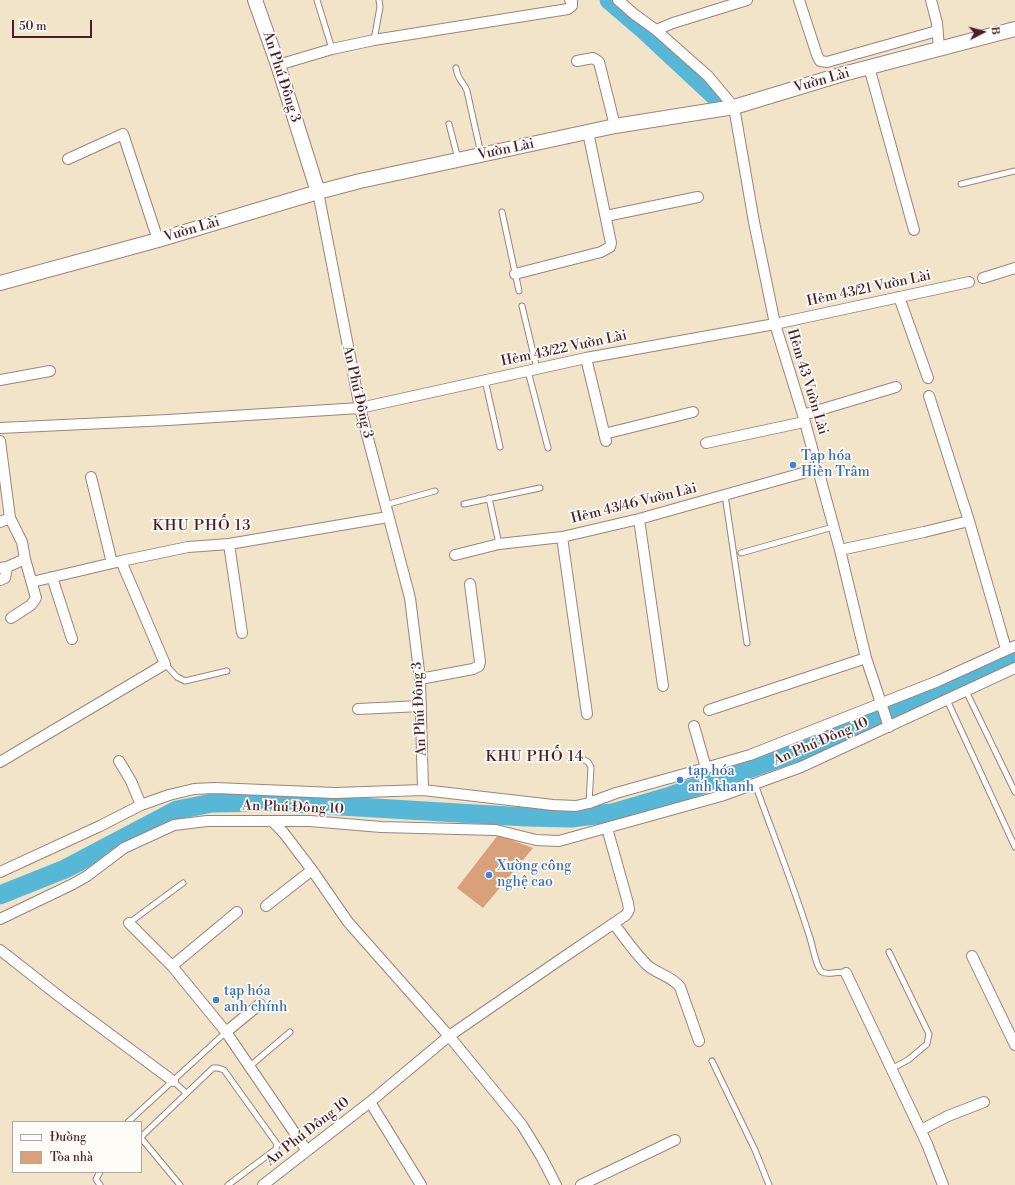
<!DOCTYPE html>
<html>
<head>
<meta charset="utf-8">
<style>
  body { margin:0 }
  #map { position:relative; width:1015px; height:1185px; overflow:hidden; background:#f1e4c8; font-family:"Libre Bodoni",serif }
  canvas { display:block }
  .legend { position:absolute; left:12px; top:1121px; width:130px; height:52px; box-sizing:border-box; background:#fdfcf7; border:1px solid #b5a4a5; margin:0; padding:5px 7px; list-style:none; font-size:12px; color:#4a1f2b }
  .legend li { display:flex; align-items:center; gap:8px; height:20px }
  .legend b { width:20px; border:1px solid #b5a4a5 }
  .north { position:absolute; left:963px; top:12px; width:40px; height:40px; -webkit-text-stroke:3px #fdfcf7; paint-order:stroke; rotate:84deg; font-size:11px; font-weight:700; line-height:16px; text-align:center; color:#4a1f2b }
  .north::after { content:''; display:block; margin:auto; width:14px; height:18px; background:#4a1f2b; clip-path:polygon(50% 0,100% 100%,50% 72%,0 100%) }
  .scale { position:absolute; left:12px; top:20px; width:80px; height:18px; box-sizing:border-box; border:2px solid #4a1f2b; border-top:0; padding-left:5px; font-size:12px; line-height:14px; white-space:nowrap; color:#4a1f2b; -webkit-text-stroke:3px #fdfcf7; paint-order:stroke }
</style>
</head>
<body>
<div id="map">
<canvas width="1015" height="1185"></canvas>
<ul class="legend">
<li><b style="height:5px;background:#fff"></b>Đường</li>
<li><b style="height:11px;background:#d8a07b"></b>Tòa nhà</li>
</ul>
<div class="north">B</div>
<div class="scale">50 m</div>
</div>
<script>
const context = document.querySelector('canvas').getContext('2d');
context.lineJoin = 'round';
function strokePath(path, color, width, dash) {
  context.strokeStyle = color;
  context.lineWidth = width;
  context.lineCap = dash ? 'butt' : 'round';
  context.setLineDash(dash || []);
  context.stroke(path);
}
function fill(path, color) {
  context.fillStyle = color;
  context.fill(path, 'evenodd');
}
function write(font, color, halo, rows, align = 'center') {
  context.font = font + ' "Libre Bodoni",serif';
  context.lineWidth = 3.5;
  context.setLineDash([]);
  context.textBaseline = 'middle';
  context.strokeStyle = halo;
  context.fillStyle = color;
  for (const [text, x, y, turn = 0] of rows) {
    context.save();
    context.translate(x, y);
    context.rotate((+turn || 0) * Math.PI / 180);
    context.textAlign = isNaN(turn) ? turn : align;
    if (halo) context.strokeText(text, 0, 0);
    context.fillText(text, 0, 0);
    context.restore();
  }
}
strokePath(new Path2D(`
  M609,0L644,30L717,98
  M0,895L65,869L177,810L212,803L274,802L526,817L571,818L612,813L670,796L812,747L1015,656`), '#57b7d6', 19);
fill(new Path2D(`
  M498,835L533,848L483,908L457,888Z`), '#d8a07b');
const lane = new Path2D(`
  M317,0L332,49
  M374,40L380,7L379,0
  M456,68C458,81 463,81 467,91L481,154
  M449,124L458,159
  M961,184L1015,171
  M502,212L519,291
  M522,306L537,369
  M528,371L548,448
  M485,380L500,447
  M725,495L747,643
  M489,498L499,544
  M464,504L540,488
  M385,505L435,491
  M741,553L833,527
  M165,664L177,677L185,681L227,671
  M966,691L1015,792
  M947,700L1015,847
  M579,757L588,762L591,767L589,803
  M755,784C773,834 793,884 809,935C812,942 816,968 822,972C829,976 839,970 846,973
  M129,923L183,883
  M889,952L929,1034L927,1044L908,1060L891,1069
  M712,1061L755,1150L769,1185
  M249,1067L290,1032
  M173,1081L186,1093
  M128,1122L226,1032
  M141,1137L213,1068H218L224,1070L277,1144L276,1149L228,1185
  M141,1138L180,1185
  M100,1185L96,1179L100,1172`);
const street = new Path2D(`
  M618,0L634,14L656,30L708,76L734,107L754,222L775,324L803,415L840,550L866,658L889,727
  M799,0L817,55L820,61L827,62L937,31
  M931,0L937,23L939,49
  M656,30L673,23L747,0
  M577,61L593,58L599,62L615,126
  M278,65L332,49L374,40L568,9L572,6V2L570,0
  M869,67L914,230
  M68,159L123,134L158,240
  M318,192L360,408L410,598L420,679L423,790
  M606,216L698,197
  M515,274L601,252L610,247L611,243L588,132
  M983,278L1015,268
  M899,297L928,378
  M586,358L606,441
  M0,380L50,371
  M929,396L969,521L1006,649
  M803,415L896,387
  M0,428L168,420L360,408L586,358L775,324L969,282
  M604,434L693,412
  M0,441L10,518L22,542L25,559L7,567L0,568
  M706,443L804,422
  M91,477L112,563
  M639,519L663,686
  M0,522L10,518
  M562,537L587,714
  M229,544L242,633
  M840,550L924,532L969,521
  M455,555L499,544L562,537L639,519L817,469
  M52,577L72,639
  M0,580L5,578L7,567
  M32,582L121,561L188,547L229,544L388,517
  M11,618L31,605L36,598L25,559
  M420,679L473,669L479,666L480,662L470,584
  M358,709L421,706
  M709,710L866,658
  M694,726L706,768
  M119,761L131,781L141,805
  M0,762L165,664L121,561
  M272,821L283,832L312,870L348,922L449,1036L522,1125L541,1156L556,1185
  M0,872L100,826L141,805L169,795L194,789L215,788L335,793L423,790L553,805L576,806L589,803L616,793L688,773L750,755L938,681L1015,646
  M266,906L312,870
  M0,919L73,884L87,876L124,848L174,825L207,821H310L381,827L496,830L536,840L559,841L721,796L801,767L1015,668
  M129,923L172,966L226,1032L307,1151
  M614,924C624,937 635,953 647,965C657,974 672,976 680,987L699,1041
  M0,950L60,997L173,1081
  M972,956L1015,1045
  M172,966L237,912
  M846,973L927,1144L943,1185
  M226,1032L260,1004
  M370,1102L421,1185
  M921,1130L948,1116L984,1102
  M263,1185L370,1102L449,1036L561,959L626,915L629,910L628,903L607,828
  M581,1185L675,1140`);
const secondary = new Path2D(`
  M255,0L278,65L318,192
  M0,283L158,240L318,192L360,181L615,126L734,107L843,74L1015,29`);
strokePath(lane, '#9e827a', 7);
strokePath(street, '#9e827a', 12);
strokePath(secondary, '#9e827a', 16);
strokePath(lane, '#fff', 5);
strokePath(street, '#fff', 10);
strokePath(secondary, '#fff', 14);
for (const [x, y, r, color] of [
  [793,465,4,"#3f7fe0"],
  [680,780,4,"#3f7fe0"],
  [489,875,4,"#3f7fe0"],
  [216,1000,4,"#3f7fe0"]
]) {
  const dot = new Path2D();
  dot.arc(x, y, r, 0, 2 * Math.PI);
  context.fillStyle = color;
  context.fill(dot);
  strokePath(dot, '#fdfcf7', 1.5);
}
write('14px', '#4a1f2b', '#fdfcf7', [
  ["An Phú Đông 3",281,77,72],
  ["Vườn Lài",822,81,-16],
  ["Vườn Lài",506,150,-12],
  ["Vườn Lài",192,230,-17],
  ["Hẻm 43/21 Vườn Lài",869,289,-12],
  ["Hẻm 43/22 Vườn Lài",564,349,-12],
  ["Hẻm 43 Vườn Lài",807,382,73],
  ["An Phú Đông 3",357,392,77],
  ["Hẻm 43/46 Vườn Lài",634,504,-14],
  ["An Phú Đông 3",420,709,-93],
  ["An Phú Đông 10",821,742,-23],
  ["An Phú Đông 10",293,808,2],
  ["An Phú Đông 10",308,1132,-38]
]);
write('14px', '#366cbe', '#fdfcf7', [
  ["Tạp hóa",801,457],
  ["Hiền Trâm",801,473],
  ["tạp hóa",688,772],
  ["anh khanh",688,788],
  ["Xường công",497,867],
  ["nghệ cao",497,883],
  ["tạp hóa",224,992],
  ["anh chính",224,1008]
], 'left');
context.letterSpacing = '1px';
write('15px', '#4a1f2b', '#fdfcf7', [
  ["KHU PHỐ 13",202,526],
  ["KHU PHỐ 14",535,757]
]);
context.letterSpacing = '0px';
</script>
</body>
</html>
